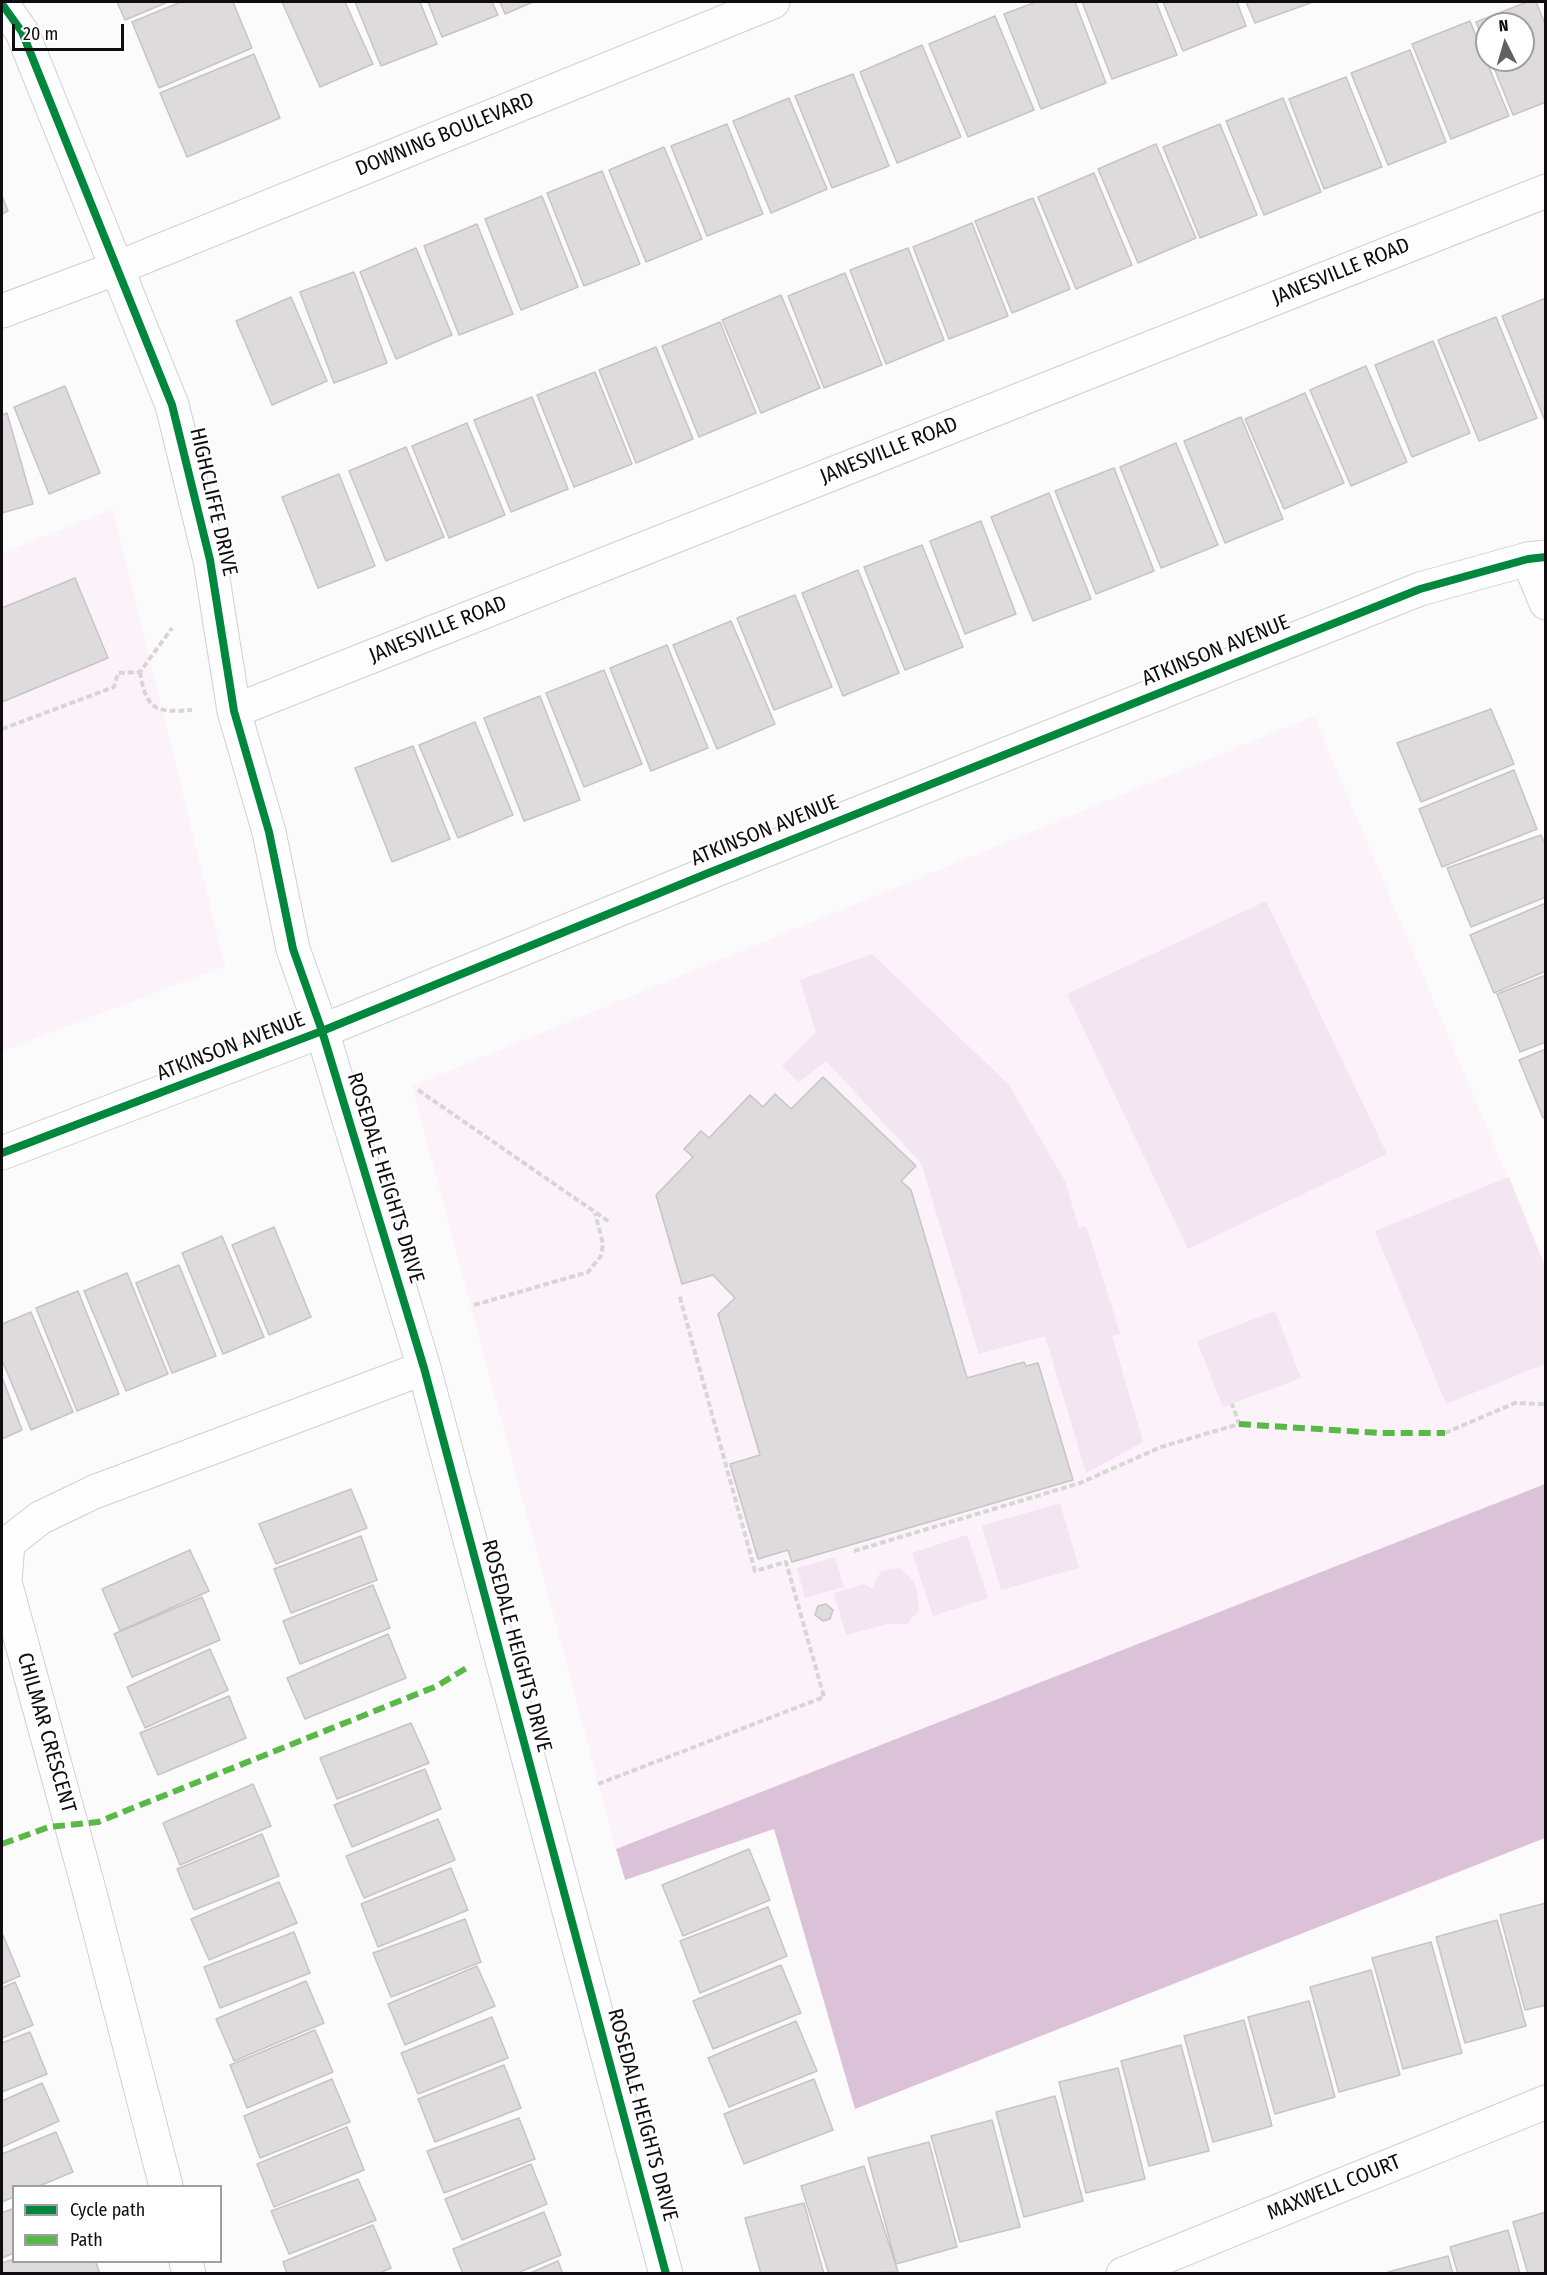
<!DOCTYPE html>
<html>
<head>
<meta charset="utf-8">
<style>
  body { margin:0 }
  #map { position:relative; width:1547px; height:2275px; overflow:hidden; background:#fcfbfc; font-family:"Fira Sans Condensed",sans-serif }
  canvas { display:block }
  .frame { position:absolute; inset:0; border:3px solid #110c10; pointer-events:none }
  .legend { position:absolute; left:12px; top:2185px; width:210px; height:78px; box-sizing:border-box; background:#fff; border:2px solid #a09e9f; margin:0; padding:8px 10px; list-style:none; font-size:18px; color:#110c10 }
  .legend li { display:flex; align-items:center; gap:12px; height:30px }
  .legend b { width:30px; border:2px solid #a09e9f }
  .north { position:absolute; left:1475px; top:12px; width:60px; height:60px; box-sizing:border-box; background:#fff; border:2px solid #a09e9f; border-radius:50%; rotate:355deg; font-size:16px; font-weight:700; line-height:24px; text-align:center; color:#110c10 }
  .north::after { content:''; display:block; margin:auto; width:21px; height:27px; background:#636063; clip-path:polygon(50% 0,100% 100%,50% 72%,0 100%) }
  .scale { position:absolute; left:12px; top:24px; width:112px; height:27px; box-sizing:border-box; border:3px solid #110c10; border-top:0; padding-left:8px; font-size:18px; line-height:21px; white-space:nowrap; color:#110c10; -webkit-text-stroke:4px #fff; paint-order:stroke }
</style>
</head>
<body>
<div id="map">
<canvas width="1547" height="2275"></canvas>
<div class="frame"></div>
<ul class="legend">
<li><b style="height:8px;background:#00873e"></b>Cycle path</li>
<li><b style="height:8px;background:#58b947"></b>Path</li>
</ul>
<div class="north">N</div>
<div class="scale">20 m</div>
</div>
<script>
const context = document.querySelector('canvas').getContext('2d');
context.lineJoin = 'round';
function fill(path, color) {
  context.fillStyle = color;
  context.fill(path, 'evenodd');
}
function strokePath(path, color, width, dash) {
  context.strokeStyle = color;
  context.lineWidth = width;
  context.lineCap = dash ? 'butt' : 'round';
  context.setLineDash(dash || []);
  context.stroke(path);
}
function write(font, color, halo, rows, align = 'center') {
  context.font = font + ' "Fira Sans Condensed",sans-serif';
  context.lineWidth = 4.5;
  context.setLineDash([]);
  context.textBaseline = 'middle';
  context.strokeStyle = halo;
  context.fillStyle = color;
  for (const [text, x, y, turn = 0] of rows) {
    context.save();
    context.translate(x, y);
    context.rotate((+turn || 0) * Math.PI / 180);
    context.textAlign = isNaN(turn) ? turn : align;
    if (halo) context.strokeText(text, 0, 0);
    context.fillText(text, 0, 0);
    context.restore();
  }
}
fill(new Path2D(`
  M113,509L225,966L2,1051V553Z
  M1314,716L1545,1266V1484L616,1849L412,1086Z`), '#fcf2fa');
fill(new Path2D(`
  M1266,901L1387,1154L1188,1249L1067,994Z
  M872,954L1009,1085L1065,1181L1079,1228L1086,1226L1120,1333L1112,1336L1143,1442L1086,1473L1045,1336L979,1354L921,1163L826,1061L799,1082L782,1066L816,1032L800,980Z
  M1509,1177L1545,1266V1364L1446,1404L1375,1231Z
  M1275,1311L1301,1378L1223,1407L1197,1341Z
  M1060,1503L1079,1568L1001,1590L982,1526Z
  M967,1535L988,1598L933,1616L912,1553Z
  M835,1557L844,1587L805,1598L797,1568Z
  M899,1568C917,1580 917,1589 919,1610L907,1624H887L846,1635L834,1593L864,1584L872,1589L881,1571Z`), '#f3e5f1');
fill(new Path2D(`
  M1545,1484V1838L855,2109L774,1829L625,1880L616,1849Z`), '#dcc2d8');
const building = new Path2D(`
  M117,2H168L125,20Z
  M181,2H233L252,48L159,88L132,22Z
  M282,2H345L373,64L320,87Z
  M355,2H420L437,44L381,66Z
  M428,2H492L498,15L442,37Z
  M500,2H533L505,14Z
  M1036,2H1075L1106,83L1041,109L1004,14Z
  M1082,2H1156L1177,55L1112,79Z
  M1163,2H1237L1246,26L1183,51Z
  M1246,2H1313L1255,23Z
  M1527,2H1536L1546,26V102L1513,115L1491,60H1523V24H1487V49L1476,22Z
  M995,16L1034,110L968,137L929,44Z
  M1470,21L1509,116L1451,139L1412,44Z
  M922,45L961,137L897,163L860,72Z
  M1410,50L1446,142L1388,165L1351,73Z
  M254,54L280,118L187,157L160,93Z
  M853,74L889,166L832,188L795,96Z
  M1346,77L1382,167L1324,189L1289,99Z
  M789,98L827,189L771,213L733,121Z
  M1283,98L1321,192L1264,215L1226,121Z
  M727,124L763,214L707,236L671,146Z
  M1220,124L1257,215L1200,238L1163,147Z
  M1156,144L1196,238L1138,263L1098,169Z
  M664,147L702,239L646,262L609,170Z
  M602,171L640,264L584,286L547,193Z
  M1094,173L1132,265L1076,289L1038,197Z
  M2,196L8,211L2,214Z
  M542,196L578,287L521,310L485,219Z
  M1033,198L1070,289L1012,313L975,221Z
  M972,223L1008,316L949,339L913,247Z
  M477,224L513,314L459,335L424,246Z
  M416,248L452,335L396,359L360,272Z
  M908,248L944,340L886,364L850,270Z
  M354,272L387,363L334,383L300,292Z
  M845,273L882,365L824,388L788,296Z
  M781,295L820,388L761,413L722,320Z
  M291,297L327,381L272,405L236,321Z
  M1546,298V421H1545L1502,316Z
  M1496,317L1537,418L1479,441L1438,340Z
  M720,322L756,413L699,437L662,346Z
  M1433,341L1470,433L1412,457L1375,365Z
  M656,347L693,439L636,463L599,370Z
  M1366,366L1407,462L1351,486L1310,390Z
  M595,372L632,464L574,487L537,395Z
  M65,386L100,473L49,494L14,407Z
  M1305,393L1344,483L1284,509L1245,419Z
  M532,397L568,489L511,512L474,420Z
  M7,413L33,504L2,513V415Z
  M1241,417L1283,519L1225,543L1184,441Z
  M467,423L505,515L449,538L412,446Z
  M1176,443L1218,545L1161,568L1120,467Z
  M406,447L444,537L386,561L349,471Z
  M1114,468L1154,571L1096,594L1055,491Z
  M339,474L375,566L318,588L282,497Z
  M1049,493L1091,599L1033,621L991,517Z
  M981,521L1016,614L965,634L930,541Z
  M922,545L963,647L905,670L864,567Z
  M858,570L899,673L843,696L802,593Z
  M75,578L108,658L2,702V608Z
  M795,595L832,687L774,710L737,618Z
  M731,621L775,724L717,749L673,645Z
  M667,645L708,748L651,771L610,668Z
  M604,670L642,764L584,787L546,693Z
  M540,696L580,800L524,821L484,718Z
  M1491,709L1514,764L1421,802L1397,743Z
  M475,722L513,815L458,838L419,745Z
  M413,746L450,839L392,862L355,768Z
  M1514,770L1537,829L1442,867L1419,809Z
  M1541,835L1546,846V897L1471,927L1447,868Z
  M1546,903V971L1494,993L1470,935Z
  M1546,975V1042L1520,1052L1497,994Z
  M1546,1049V1116L1543,1118L1519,1060Z
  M823,1077L916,1166L901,1181L911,1190L967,1378L1024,1362L1026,1366L1038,1363L1073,1480L792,1562L788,1550L758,1559L730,1464L760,1455L718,1314L735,1298L713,1275L682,1284L656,1195L693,1157L684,1149L701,1131L709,1138L750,1095L763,1107L775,1094L791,1109Z
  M274,1227L311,1317L269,1335L232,1245Z
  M222,1236L264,1337L223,1354L182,1253Z
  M179,1265L216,1356L172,1373L136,1283Z
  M127,1273L168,1374L126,1391L84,1291Z
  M78,1291L119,1394L77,1411L36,1308Z
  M31,1312L73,1412L31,1430L2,1360V1324Z
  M2,1377L22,1430L2,1439Z
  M351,1489L367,1528L276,1564L259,1524Z
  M361,1536L377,1580L291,1613L274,1569Z
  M190,1550L209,1591L120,1631L102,1589Z
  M373,1585L390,1628L300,1664L283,1621Z
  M202,1597L220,1640L132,1677L114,1634Z
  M826,1604L833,1610L830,1619L823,1621L815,1615L818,1606Z
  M388,1634L406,1678L305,1719L287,1678Z
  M210,1649L228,1690L145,1728L127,1687Z
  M229,1696L246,1738L158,1775L140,1733Z
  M411,1723L429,1763L337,1799L320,1758Z
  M425,1769L441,1809L352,1847L334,1805Z
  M253,1784L271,1826L180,1865L163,1823Z
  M438,1819L455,1860L364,1898L346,1856Z
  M262,1834L279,1876L194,1910L177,1869Z
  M749,1849L770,1900L683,1936L662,1885Z
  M451,1868L468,1910L378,1947L361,1904Z
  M279,1882L297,1923L209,1960L191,1919Z
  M1546,1903V2005L1525,2010L1500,1915Z
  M768,1907L787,1956L700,1993L680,1941Z
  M465,1919L481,1962L391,1997L373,1953Z
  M1497,1920L1526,2026L1465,2043L1436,1937Z
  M294,1932L310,1973L220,2008L204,1967Z
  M2,1935H3L20,1976L2,1984Z
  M1431,1942L1462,2053L1403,2069L1372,1958Z
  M781,1965L801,2013L713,2049L693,2001Z
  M477,1966L495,2006L405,2045L388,2004Z
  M1371,1970L1400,2075L1339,2092L1310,1987Z
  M306,1981L324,2023L234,2061L216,2019Z
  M15,1982L33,2025L2,2038V1988Z
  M1309,2001L1335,2097L1275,2114L1248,2017Z
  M492,2017L508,2058L418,2094L401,2053Z
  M1244,2020L1272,2126L1213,2142L1184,2036Z
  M796,2021L817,2071L729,2107L708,2058Z
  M315,2030L333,2072L247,2108L230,2065Z
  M30,2032L47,2074L2,2092V2043Z
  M1181,2045L1209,2151L1149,2166L1121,2061Z
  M504,2065L521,2108L435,2142L418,2099Z
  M1118,2068L1145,2179L1086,2193L1059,2082Z
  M332,2079L350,2122L260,2158L244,2116Z
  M814,2079L833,2130L744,2164L724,2114Z
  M42,2083L59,2121L2,2147V2101Z
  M1055,2096L1083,2201L1024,2217L996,2112Z
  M519,2118L535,2159L444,2193L427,2151Z
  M992,2120L1020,2227L960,2242L931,2136Z
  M347,2127L364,2170L274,2207L257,2164Z
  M56,2132L73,2172L39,2186H14V2197L2,2202V2154Z
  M929,2142L957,2247L896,2264L868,2158Z
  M531,2164L547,2204L462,2240L445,2199Z
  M864,2166L898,2272L829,2274L801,2186Z
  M358,2179L376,2220L289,2254L271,2211Z
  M804,2203L824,2274H761L745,2218Z
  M14,2208V2253L2,2258V2213Z
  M544,2212L561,2255L515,2274H463L453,2249Z
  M1546,2212V2274H1528L1513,2222Z
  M373,2225L391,2268L377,2274H287L283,2262Z
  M1508,2230L1520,2274H1458L1450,2247Z
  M1448,2256L1453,2274H1389L1388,2272Z
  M14,2259V2262H96L100,2274H2V2263Z
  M558,2261L563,2274H528Z`);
fill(building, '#dedbdd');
strokePath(building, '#c7c4c7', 1.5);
const street = new Path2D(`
  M2,4L22,32L172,405L210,560L234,711L269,832L293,949L322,1031L424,1368L666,2274
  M2,311L117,268L773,2
  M1528,559L1546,603
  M234,711L1546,191
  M166,2186L88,1886L5,1582L8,1543L40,1518L94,1492L424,1368
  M186,2262L189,2274
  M1123,2274L1546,2102`);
const secondary = new Path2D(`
  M2,1153L322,1031L706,874L1420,589L1528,559L1546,557`);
strokePath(street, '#d2ced1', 35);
strokePath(secondary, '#d2ced1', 35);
strokePath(new Path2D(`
  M140,672C146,710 156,713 192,710
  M2,729L114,687L118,673L140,672L172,628
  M418,1090L611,1223
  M474,1305L588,1272L601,1256L603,1244L595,1213
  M1445,1433L1515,1403L1546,1404
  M854,1551L1080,1483L1161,1447L1239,1424L1232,1404
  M598,1784L824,1697L786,1562L755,1571L679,1294`), '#d6d6d6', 4, [6, 3]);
strokePath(street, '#fffeff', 33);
strokePath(secondary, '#fffeff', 33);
strokePath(new Path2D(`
  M1239,1424L1380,1433H1445
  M2,1844L49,1827L98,1822L437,1686L468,1667`), '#58b947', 6, [12, 6]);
strokePath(new Path2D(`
  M2,4L22,32L172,405L210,560L234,711L269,832L293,949L322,1031L424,1368L666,2274
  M2,1153L322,1031L706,874L1420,589L1528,559L1546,557`), '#00873e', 8);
write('21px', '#110c10', '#fff', [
  ["DOWNING BOULEVARD",445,135,-22],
  ["JANESVILLE ROAD",1341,272,-22],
  ["JANESVILLE ROAD",889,451,-22],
  ["HIGHCLIFFE DRIVE",213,502,77],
  ["JANESVILLE ROAD",438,630,-22],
  ["ATKINSON AVENUE",1216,651,-22],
  ["ATKINSON AVENUE",765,831,-22],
  ["ATKINSON AVENUE",231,1047,-21],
  ["ROSEDALE HEIGHTS DRIVE",385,1178,73],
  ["ROSEDALE HEIGHTS DRIVE",516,1646,75],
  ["CHILMAR CRESCENT",46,1733,74],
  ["ROSEDALE HEIGHTS DRIVE",642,2115,75],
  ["MAXWELL COURT",1334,2188,-22]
]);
</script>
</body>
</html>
